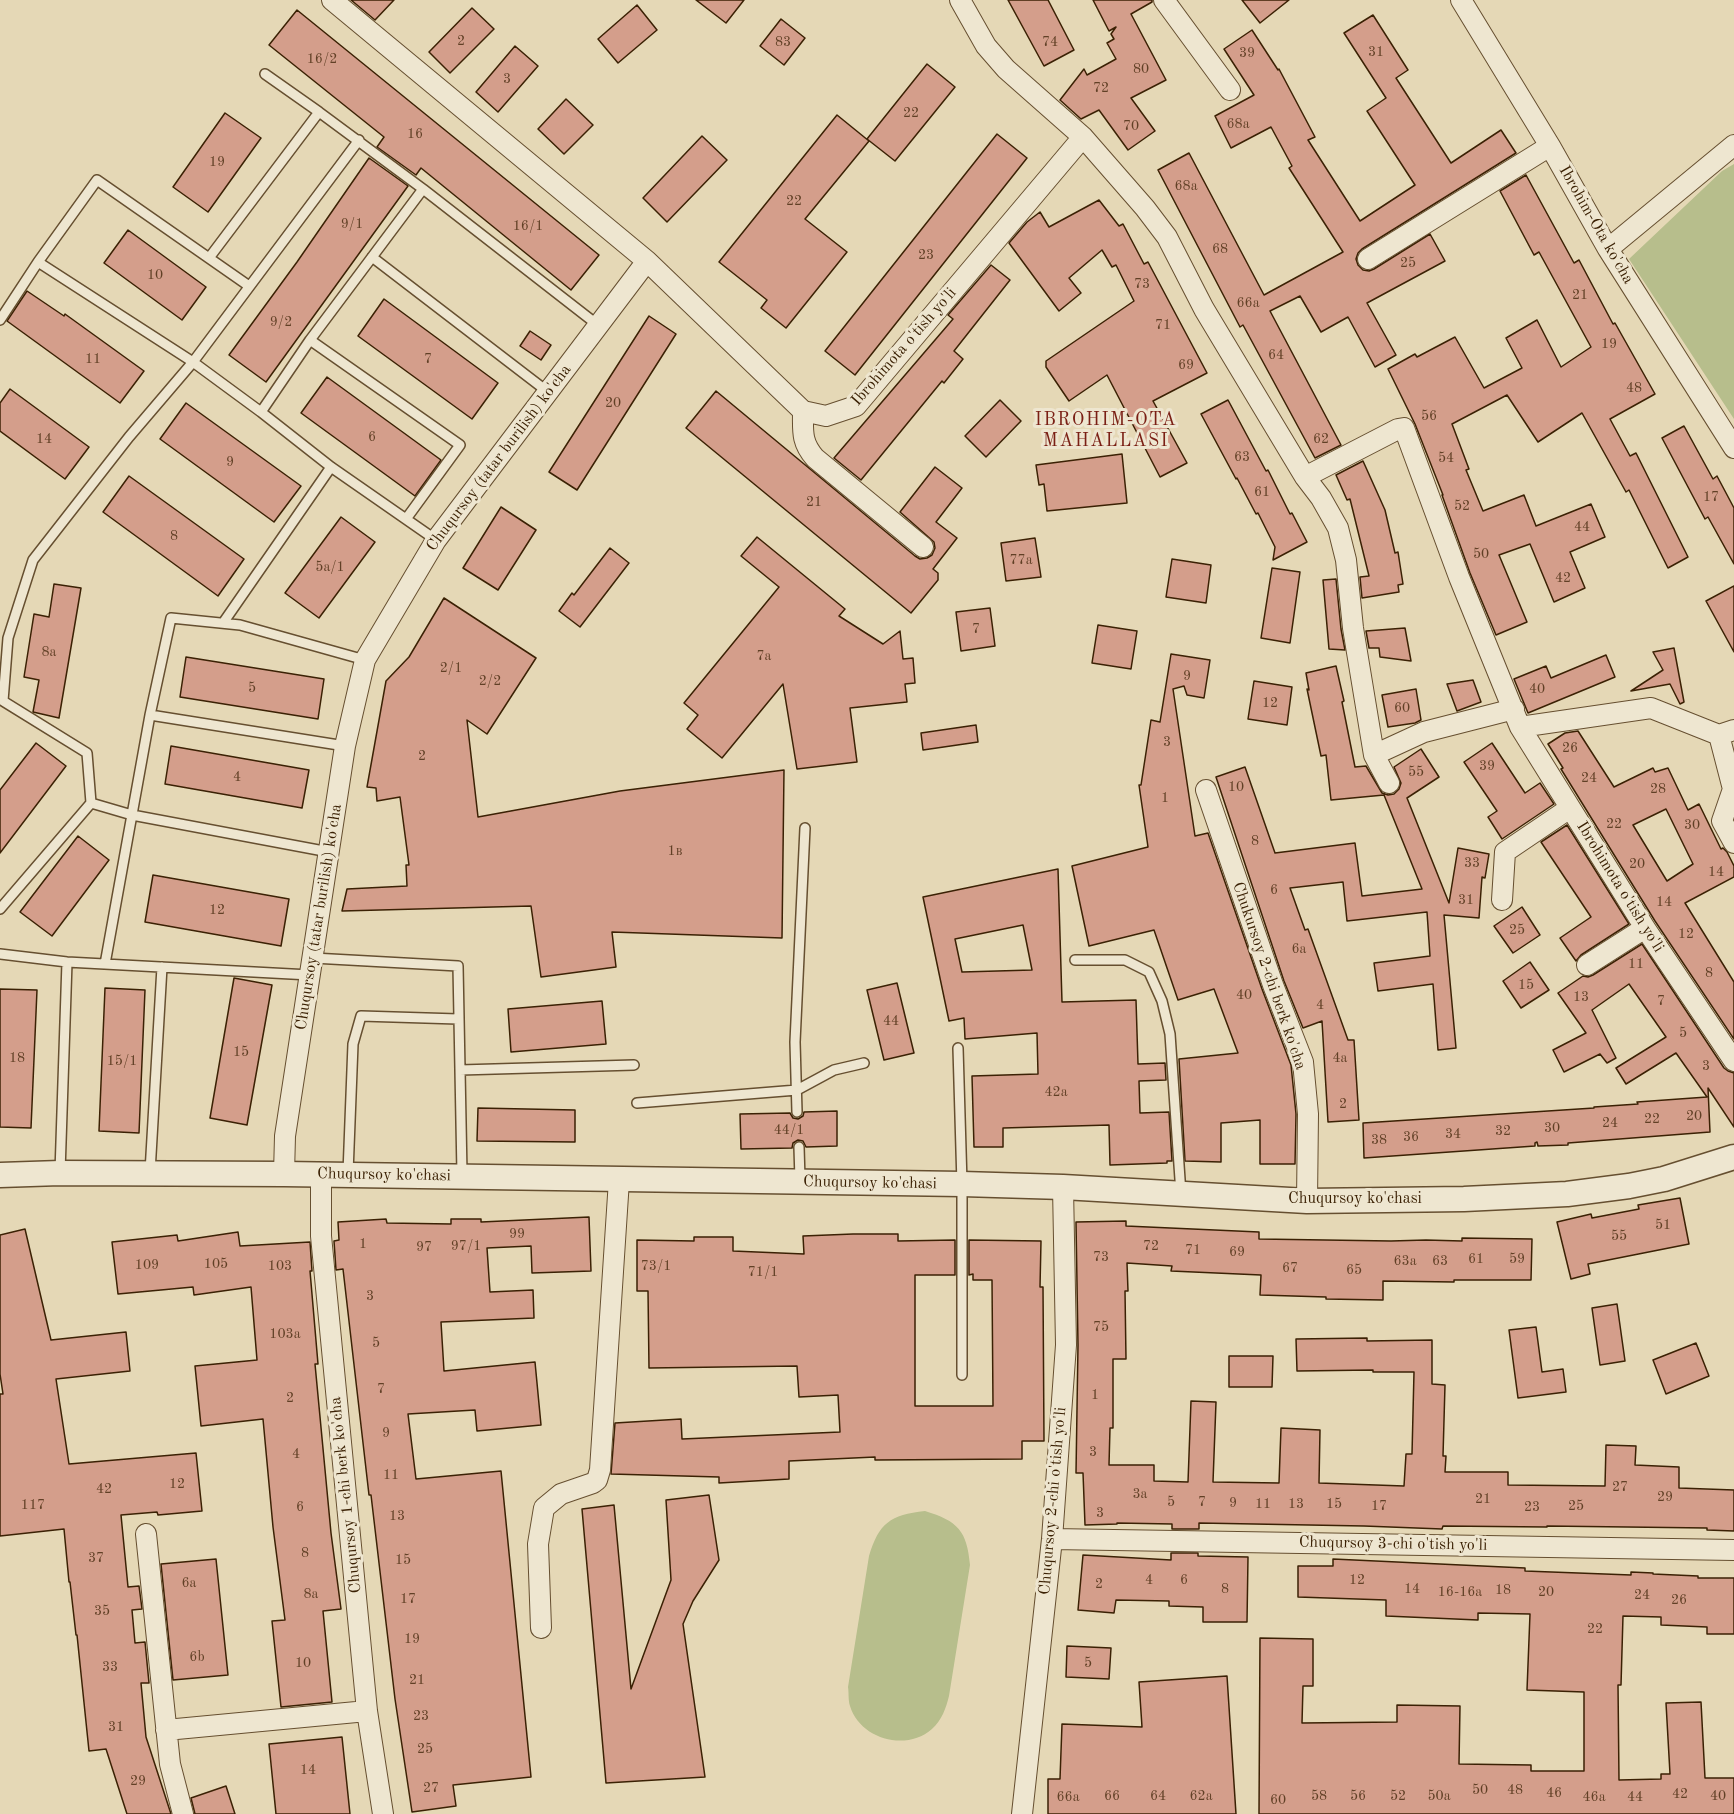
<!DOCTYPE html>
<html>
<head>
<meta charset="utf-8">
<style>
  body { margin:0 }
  canvas { display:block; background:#e5d8b6 }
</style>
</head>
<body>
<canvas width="1734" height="1814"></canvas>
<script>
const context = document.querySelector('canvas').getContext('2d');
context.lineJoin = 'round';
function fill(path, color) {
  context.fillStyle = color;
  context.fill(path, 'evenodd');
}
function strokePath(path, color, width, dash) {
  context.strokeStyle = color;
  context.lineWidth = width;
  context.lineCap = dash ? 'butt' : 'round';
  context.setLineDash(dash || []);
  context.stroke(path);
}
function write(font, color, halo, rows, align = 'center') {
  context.font = font + ' "Old Standard TT",serif';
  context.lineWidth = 6;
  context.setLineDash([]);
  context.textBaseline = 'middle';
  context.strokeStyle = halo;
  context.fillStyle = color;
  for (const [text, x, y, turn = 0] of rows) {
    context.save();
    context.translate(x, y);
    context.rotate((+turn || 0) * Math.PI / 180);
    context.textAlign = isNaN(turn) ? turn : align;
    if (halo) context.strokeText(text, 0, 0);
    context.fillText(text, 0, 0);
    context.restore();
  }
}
fill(new Path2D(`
  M1734,164V419L1629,259L1722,171Z
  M925,1511C958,1521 967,1531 970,1565L949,1696C946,1708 942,1720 932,1729C906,1752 860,1739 850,1706C848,1700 849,1693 848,1687L869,1556C879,1523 890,1515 925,1511Z`), '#b7be8c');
const building = new Path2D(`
  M351,0H394L375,20Z
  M696,0H744L726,23Z
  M1008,0H1048L1074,50L1044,66Z
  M1093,0H1152V2L1131,14L1166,80L1131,98L1155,131L1128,150L1099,110L1081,119L1060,100L1084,69L1087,75L1116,59L1107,43L1114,39L1111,34L1116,27L1109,31Z
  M1242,0H1289L1260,23Z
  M637,5L657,30L618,63L598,39Z
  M472,8L494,29L450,73L429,52Z
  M297,10L599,255L571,290L421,168L416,175L377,147L384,137L269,45Z
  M1373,15L1408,70L1396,78L1451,163L1501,130L1516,153L1362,249L1358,253L1356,259L1358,265L1363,270L1369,271L1374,269L1430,234L1445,261L1367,303L1396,355L1375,367L1348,317L1321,332L1300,296L1270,311L1341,445L1315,458L1243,325L1240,327L1158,170L1189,153L1264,295L1343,252L1289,168L1292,166L1271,127L1231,148L1215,116L1254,95L1224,49L1252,30L1278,70L1279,69L1315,137L1308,140L1360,221L1415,185L1367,111L1386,98L1344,33Z
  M781,19L805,38L784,65L760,46Z
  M515,46L538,66L498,112L476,92Z
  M927,64L955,87L895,161L867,139Z
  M566,99L593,125L564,154L538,129Z
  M225,113L261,138L208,212L173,187Z
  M837,115L869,141L805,219L847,252L786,328L761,308L767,300L719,262Z
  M997,134L1027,158L855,375L825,351Z
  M702,136L727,160L667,222L643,198Z
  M369,158L408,186L266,382L229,355L297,262Z
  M1526,175L1574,263L1579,260L1613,324L1615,323L1655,394L1610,419L1630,456L1636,453L1688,557L1668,568L1629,490L1626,492L1582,413L1538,442L1507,395L1452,424L1469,469L1466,470L1483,511L1524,495L1536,526L1591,504L1605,537L1570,552L1585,588L1554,602L1530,544L1499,555L1527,622L1496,635L1470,573L1442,495H1443L1415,424L1388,369L1415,354L1417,357L1455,337L1484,388L1522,368L1506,338L1537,320L1561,367L1591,347L1539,252L1534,255L1500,191Z
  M1099,200L1119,226L1123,224L1144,264L1148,262L1207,373L1153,401L1187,463L1160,477L1107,375L1069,401L1046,367V361L1134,301L1116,265L1112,267L1102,250L1069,278L1081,293L1059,311L1009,243L1027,222L1040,212L1049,227Z
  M128,230L206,287L182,320L104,263Z
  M991,265L1010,280L954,351L963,359L944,383L942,381L861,480L834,458L953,319L948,315Z
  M27,291L64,316L65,314L144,371L120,403L7,321Z
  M384,299L498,383L472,419L358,336Z
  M649,316L676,334L577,490L549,472Z
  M530,331L551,345L541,360L520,346Z
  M327,377L441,460L415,496L301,413Z
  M10,389L89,447L65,479L0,431V403Z
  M716,391L915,556L920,559L927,558L932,555L935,548L934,542L900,512L935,467L962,488L936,522L957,538L933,569L938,573V580L911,613L686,428Z
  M1000,400L1021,421L986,457L965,436Z
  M1228,400L1266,471L1268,470L1290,514L1292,513L1307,542L1273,560L1275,547L1258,513L1256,514L1237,478L1236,479L1201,414Z
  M186,403L301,486L274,522L160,439Z
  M1684,426L1713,479L1717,476L1734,508V564L1708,517L1705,519L1662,438Z
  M1122,454L1127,503L1047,511L1044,484L1039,485L1036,465Z
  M1363,461L1385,510L1395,553L1398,552L1403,584L1398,585L1399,592L1362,598L1360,577L1369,576L1350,499L1347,500L1336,475Z
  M129,476L244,559L218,596L103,512Z
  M501,507L536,530L498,590L463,568Z
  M341,517L375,542L319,618L285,593Z
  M757,537L845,609L839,616L883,644L900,631L903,659L913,658L915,683L905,684L907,702L850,708L857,762L797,769L783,684L722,758L687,729L698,715L684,703L779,587L741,556Z
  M1035,538L1041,577L1006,581L1001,543Z
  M610,548L629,563L580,627L559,611L572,593L574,595Z
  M1172,559L1211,565L1206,603L1166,597Z
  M1272,568L1300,572L1290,643L1261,638Z
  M1336,579L1341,629L1345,650L1329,649L1323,580Z
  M54,584L81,588L59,718L33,712L39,680L24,677L34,614L49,617Z
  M1734,586V652L1706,601Z
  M444,598L536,658L487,734L467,720L478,817L620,791L784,770L782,938L612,932L616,967L541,977L531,906L342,911L347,889L407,886L406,865H409L400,797L377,801L376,788L367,787L386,681L409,657Z
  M990,608L995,646L961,651L956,612Z
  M1098,625L1137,631L1131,669L1092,663Z
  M1405,628L1411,661L1380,657L1379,648H1369L1366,631Z
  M1674,648L1684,702L1680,704L1670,684L1631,691L1663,670L1653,652Z
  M1171,654L1210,660L1204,698L1187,695L1184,686L1173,689L1195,836L1208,833L1262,989L1291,1065L1296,1114L1295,1164H1260V1120L1221,1123V1162L1185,1161L1179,1059L1238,1053L1214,989L1178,1000L1154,930L1089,946L1072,866L1148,847L1139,785H1141L1151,720L1160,722Z
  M1606,655L1615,677L1528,713L1514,679L1546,666L1551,678Z
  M186,657L324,679L318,719L180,697Z
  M1336,666L1344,701L1342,702L1355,767L1366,766L1382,793L1388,795L1394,794L1399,789L1401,783L1394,767L1421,749L1439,777L1407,798L1449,903L1458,848L1489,854L1485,878L1482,877L1479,918L1444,915L1456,1048L1438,1050L1433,984L1378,991L1374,963L1430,956L1427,912L1347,921L1343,882L1290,888L1305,930L1308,929L1348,1040H1354L1359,1120L1328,1122L1322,1021L1303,1028L1284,981L1216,777L1245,767L1275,853L1355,843L1362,896L1422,889L1384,795L1331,800L1326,755L1321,756L1307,689L1309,690L1306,673Z
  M1473,680L1481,702L1457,711L1447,684Z
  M1254,681L1292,687L1287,725L1248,719Z
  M1416,689L1421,720L1415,723L1388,727L1382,695Z
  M976,725L978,742L923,750L921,733Z
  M1578,731L1614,787L1653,768L1655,772L1668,768L1688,810L1699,804L1721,849L1723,848L1727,852L1734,866V877L1685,903L1734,982V1039L1655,921L1561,769L1563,768L1548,744L1565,733ZM1666,809L1693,864L1667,881L1633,825Z
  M36,743L66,766L0,853V790Z
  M1492,743L1525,793L1540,783L1554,804L1502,839L1488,817L1497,811L1464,762Z
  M171,746L309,770L302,808L165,784Z
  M1567,825L1629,924L1581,955L1576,961L1560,938L1591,917L1541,842Z
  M78,836L109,860L52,936L20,912Z
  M1058,869L1062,1002L1136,1000L1138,1064L1165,1063L1166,1080L1139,1081L1140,1113L1169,1112L1172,1161H1167V1163L1110,1165L1109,1125L1003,1128V1147H974L972,1076L1038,1074L1037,1033L965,1039L964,1018L949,1021L923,897ZM1023,925L1032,970L962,972L955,939Z
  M153,875L289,899L281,946L145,922Z
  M1522,907L1540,935L1513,953L1494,926Z
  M1642,944L1724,1068L1728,1071L1734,1073V1127L1708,1088L1710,1132L1568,1143V1145L1538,1146L1537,1142L1535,1143V1146L1364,1158L1363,1123L1594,1108V1107L1638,1104L1637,1102L1707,1097L1676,1053L1626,1084L1616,1068L1666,1037L1629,984L1592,1010L1616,1058L1607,1063L1600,1054L1564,1072L1553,1050L1586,1033L1558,993L1583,976L1588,977L1593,975Z
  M1530,962L1549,990L1521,1008L1503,981Z
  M234,978L272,985L247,1125L210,1118Z
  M897,983L914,1053L884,1060L867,990Z
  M105,988L145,990L139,1133L99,1131Z
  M0,989L37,990L31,1128L0,1127Z
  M602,1001L606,1044L511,1052L508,1009Z
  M478,1108L575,1110V1142L477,1141Z
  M837,1111V1146L806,1147L803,1141L798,1140L793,1143L792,1148L741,1149L740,1114L790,1113L793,1118L798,1119L803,1116L804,1112Z
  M1680,1198L1689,1244L1588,1264L1590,1274L1571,1279L1557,1222L1591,1214L1592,1218L1639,1209L1638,1205Z
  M589,1217L591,1271L532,1273L531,1246L487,1248L490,1292L533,1290L534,1318L441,1322L444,1371L535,1362L541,1425L477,1431L475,1410L408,1414L416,1479L501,1471L531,1777L453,1785L456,1806L412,1812L395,1699L371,1495H369L343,1269L336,1270L334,1241L339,1240L338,1222L386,1219L387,1223L451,1224V1219H481V1222Z
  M1126,1221V1226L1259,1232V1239L1391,1241L1426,1240L1462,1241V1238L1532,1239L1531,1280H1454V1282L1383,1281V1300L1326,1299V1297L1260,1295L1261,1275L1171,1271L1172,1266L1127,1263L1128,1291H1125L1126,1359H1113V1428H1110L1109,1465H1154V1481L1188,1482L1191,1401L1216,1402L1213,1482L1279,1483L1281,1428L1320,1430L1319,1483L1404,1486L1406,1454H1412L1414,1372H1373V1370L1297,1371L1296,1339L1367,1338V1341L1432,1340V1384L1445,1385L1443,1456H1446L1445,1472H1508V1485L1605,1486L1606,1445L1636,1446L1635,1465L1679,1467V1488L1734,1490V1531L1707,1530V1528L1547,1526V1527L1443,1526L1442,1529L1364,1526L1199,1523V1529H1172V1524L1117,1523V1524L1085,1525L1083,1473H1076L1078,1345L1076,1222Z
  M25,1229L51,1340L126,1332L130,1371L56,1379L69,1464L196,1453L202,1511L158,1515L157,1512L121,1515L128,1587L139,1586L142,1609L132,1610L135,1643L145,1642L149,1683H141L146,1737L171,1814H127L106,1749L89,1751L77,1635H76L70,1582H69L64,1529L0,1536V1394H3L0,1374V1235Z
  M238,1232L240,1246L310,1242L312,1271H310L318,1364H315L331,1533L341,1609L323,1611L332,1702L281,1707L272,1621L285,1620L273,1527L263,1419L201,1426L195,1366L257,1360L251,1287L194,1295L193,1287L118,1294L112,1242L177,1235L178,1241Z
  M853,1234H898V1241L955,1240V1275H915V1406H993L992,1280H973V1274L969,1275V1240L1041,1241L1040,1287H1043L1044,1441H1022V1459L875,1460V1457L789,1461V1479L719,1483V1477L611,1474L615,1423L681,1419L682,1439L840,1432L838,1395L799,1397L797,1366L649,1368L648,1291H637V1240L694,1241V1237H733V1251L804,1254L803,1236Z
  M1617,1304L1625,1361L1600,1365L1592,1308Z
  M1536,1327L1542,1372L1563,1369L1566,1392L1518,1398L1509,1330Z
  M1696,1343L1709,1376L1666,1394L1653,1360Z
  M1229,1356H1273L1272,1387H1229Z
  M709,1495L719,1560L693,1601L683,1624L705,1777L606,1783L582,1509L614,1505L631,1689L671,1580L666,1500Z
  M1171,1553H1198V1556L1248,1557L1247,1622H1203V1607L1169,1606V1601L1116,1600L1114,1613L1078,1610L1083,1555L1171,1560Z
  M216,1559L228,1675L173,1680L161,1564Z
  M1333,1559L1525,1568V1571L1631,1575V1572L1653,1573V1574L1698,1576V1578H1734V1634H1707V1627L1661,1625V1617L1623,1616L1621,1685H1618L1619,1780L1661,1779V1774H1670L1666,1703L1701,1702L1705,1778H1734V1814H1259L1260,1638L1313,1639V1686H1303L1302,1723L1397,1722V1705L1460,1706L1459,1764L1531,1765V1771H1584V1692L1527,1690L1530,1614L1478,1613V1620L1386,1616V1600L1298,1597V1566H1333Z
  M1067,1646L1111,1648L1109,1679L1066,1677Z
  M1227,1676L1236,1814H1048V1779H1060L1062,1724L1142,1727L1139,1682Z
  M342,1737L350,1814H276L269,1744Z
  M226,1786L235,1814H195L191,1798Z`);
fill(building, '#d49e8b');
strokePath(building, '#3b2104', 1.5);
const service = new Path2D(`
  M265,74L319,112
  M372,257L548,392
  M209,258L319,112L423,189L599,326
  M38,262L193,362L261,412L331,467L436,540
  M0,320L38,262L97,180L249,286
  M310,340L460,445L406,519
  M261,412L310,340L423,189
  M223,623L331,467
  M150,715L345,746
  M329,852L132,815L91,803L87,753L3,701L8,638L33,560L129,437L193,362L359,140
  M0,909L91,803
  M0,954L67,962L310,975
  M313,958L458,966L462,1174
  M1075,960H1125L1149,972L1162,1001L1170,1034L1181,1194
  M105,964L150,715L171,618L240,625L365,660
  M958,1048L962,1184V1375
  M460,1070L634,1065
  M637,1103L797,1090L834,1070L864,1063
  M797,1112L795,1042L805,828
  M799,1147L800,1180
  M60,1172L67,962
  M150,1172L162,967
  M348,1173L353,1044L361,1016L458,1019`);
const minor = new Path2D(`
  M332,0L647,261L803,411L826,416L856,406L1083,137
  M960,0L986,46L1006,69L1083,137L1145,208L1167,237L1204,309L1305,477L1321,498L1338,528L1346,560L1353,628L1374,755L1389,783
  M1164,0L1230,90
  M1461,0L1550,146L1608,249L1734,448
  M1608,249L1734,145
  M1368,259L1550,146
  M803,411C803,431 801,442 815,458L923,547
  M1305,477L1398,429L1404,428L1459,577L1520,727L1645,928L1734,1061
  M1520,727L1651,708L1719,735L1734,730
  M1719,735L1733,789L1722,821L1734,843
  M1374,755L1424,732L1514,709
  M1206,790L1273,985L1303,1062L1308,1114L1307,1201
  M1502,900L1505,852L1570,808
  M1587,965L1645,928
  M284,1174L285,1136L345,746L365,660L436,540L647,261
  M321,1175V1236L367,1711L383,1814
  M146,1534L170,1764L183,1814
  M1052,1539L1734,1550
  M541,1628L538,1544L544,1508L561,1494L593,1483L597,1480L600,1470L619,1180
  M166,1730L367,1711
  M1022,1814L1052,1539L1066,1345L1063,1187`);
const tertiary = new Path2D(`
  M0,1175L60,1173L284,1174L962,1184L1063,1187L1307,1201L1464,1199L1567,1194L1629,1186L1664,1179L1734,1157`);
strokePath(service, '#664f30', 12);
strokePath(minor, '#664f30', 22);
strokePath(tertiary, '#664f30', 27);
strokePath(service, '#eee6d0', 9);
strokePath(minor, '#eee6d0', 20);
strokePath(tertiary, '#eee6d0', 24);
write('14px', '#614026', null, [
  ["2",461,41],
  ["83",783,42],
  ["74",1050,42],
  ["31",1376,52],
  ["39",1247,53],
  ["16/2",322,59],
  ["80",1141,69],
  ["3",507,79],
  ["72",1101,88],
  ["22",911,113],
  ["68a",1238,124],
  ["70",1131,126],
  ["16",415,134],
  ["19",217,162],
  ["68a",1186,186],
  ["22",794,201],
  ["9/1",352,224],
  ["16/1",528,226],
  ["68",1220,249],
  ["23",926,255],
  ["25",1408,263],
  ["10",155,275],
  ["73",1142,284],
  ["21",1580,295],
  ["66a",1248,303],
  ["9/2",281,322],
  ["71",1163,325],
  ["19",1609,344],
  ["64",1276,355],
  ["11",93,359],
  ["7",428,359],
  ["69",1186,365],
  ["48",1634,388],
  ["20",613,403],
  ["56",1429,416],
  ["6",372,437],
  ["14",44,439],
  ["62",1321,439],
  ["63",1242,457],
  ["54",1446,458],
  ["9",230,462],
  ["61",1262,492],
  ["17",1711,497],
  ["21",814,502],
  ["52",1462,506],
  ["44",1582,527],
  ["8",174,536],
  ["50",1481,554],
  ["77a",1021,560],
  ["5a/1",330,567],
  ["42",1563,578],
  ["7",976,629],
  ["8a",49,652],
  ["7a",764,656],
  ["2/1",451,668],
  ["9",1187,676],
  ["2/2",490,681],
  ["5",252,688],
  ["40",1537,689],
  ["12",1270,703],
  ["60",1402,708],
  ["3",1167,742],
  ["26",1570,748],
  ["2",422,756],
  ["39",1487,766],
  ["55",1416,772],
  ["4",237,777],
  ["24",1589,778],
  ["10",1236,787],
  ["28",1658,789],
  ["1",1165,798],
  ["22",1614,824],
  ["30",1692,825],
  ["8",1255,841],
  ["1в",675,851],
  ["33",1472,863],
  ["20",1637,864],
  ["14",1716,872],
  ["6",1274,890],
  ["31",1466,900],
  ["14",1664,902],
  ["12",217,910],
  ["25",1517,930],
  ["12",1686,934],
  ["6a",1299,949],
  ["11",1636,964],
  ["8",1709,973],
  ["15",1526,985],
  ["40",1244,995],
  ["13",1581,997],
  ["7",1661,1001],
  ["4",1320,1005],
  ["44",891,1021],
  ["5",1683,1033],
  ["15",241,1052],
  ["18",17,1058],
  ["4a",1340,1058],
  ["15/1",122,1061],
  ["3",1706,1066],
  ["42a",1056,1092],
  ["2",1343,1104],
  ["20",1694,1116],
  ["22",1652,1119],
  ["24",1610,1123],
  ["30",1552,1128],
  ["44/1",789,1130],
  ["32",1503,1131],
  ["34",1453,1134],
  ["36",1411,1137],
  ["38",1379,1140],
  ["51",1663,1225],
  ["99",517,1234],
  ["55",1619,1236],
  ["1",363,1244],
  ["97/1",466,1246],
  ["72",1151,1246],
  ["97",424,1247],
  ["71",1193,1250],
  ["69",1237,1252],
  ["73",1101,1257],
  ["61",1476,1259],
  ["59",1517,1259],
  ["63a",1405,1261],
  ["63",1440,1261],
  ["105",216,1264],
  ["109",147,1265],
  ["103",280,1266],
  ["73/1",656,1266],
  ["67",1290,1268],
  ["65",1354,1270],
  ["71/1",763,1272],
  ["3",370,1296],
  ["75",1101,1327],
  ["103a",285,1334],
  ["5",376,1343],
  ["7",381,1389],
  ["1",1095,1395],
  ["2",290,1398],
  ["9",386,1433],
  ["3",1093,1452],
  ["4",296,1454],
  ["11",391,1475],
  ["12",177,1484],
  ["27",1620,1487],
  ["42",104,1489],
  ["3а",1140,1494],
  ["29",1665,1497],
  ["21",1483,1499],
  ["5",1171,1502],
  ["7",1202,1502],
  ["9",1233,1503],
  ["11",1263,1504],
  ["13",1296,1504],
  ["15",1334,1504],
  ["117",33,1505],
  ["17",1379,1506],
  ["25",1576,1506],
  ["6",300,1507],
  ["23",1532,1507],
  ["3",1100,1513],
  ["13",397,1516],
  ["8",305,1553],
  ["37",96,1558],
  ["15",403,1560],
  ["4",1149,1580],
  ["6",1184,1580],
  ["12",1357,1580],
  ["6a",189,1583],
  ["2",1099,1584],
  ["8",1225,1589],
  ["14",1412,1589],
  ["18",1503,1590],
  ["16-16а",1460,1592],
  ["20",1546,1592],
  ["8a",311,1594],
  ["24",1642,1595],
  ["17",408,1599],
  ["26",1679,1600],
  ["35",102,1611],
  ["22",1595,1629],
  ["19",412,1639],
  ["6b",197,1657],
  ["10",303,1663],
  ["5",1088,1663],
  ["33",110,1667],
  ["21",417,1680],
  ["23",421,1716],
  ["31",116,1727],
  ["25",425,1749],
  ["14",308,1770],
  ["29",138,1781],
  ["27",431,1788],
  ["50",1480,1790],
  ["48",1515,1790],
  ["46",1554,1793],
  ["42",1680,1794],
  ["66",1112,1796],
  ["64",1158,1796],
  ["62а",1201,1796],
  ["58",1319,1796],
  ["56",1358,1796],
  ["52",1398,1796],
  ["50а",1439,1796],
  ["40",1718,1796],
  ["66а",1068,1797],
  ["46а",1594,1797],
  ["44",1635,1797],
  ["60",1278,1800]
]);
write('16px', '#3b2104', '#eee6d0', [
  ["Ibrohim-Ota ko'cha",1596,225,60],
  ["Ibrohimota o'tish yo'li",904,347,-49],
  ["Chuqursoy (tatar burilish) ko'cha",499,458,-53],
  ["Ibrohimota o'tish yo'li",1620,887,58],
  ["Chuqursoy (tatar burilish) ko'cha",319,917,-81],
  ["Chukursoy 2-chi berk ko'cha",1269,976,71],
  ["Chuqursoy ko'chasi",384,1175,1],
  ["Chuqursoy ko'chasi",870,1183,1],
  ["Chuqursoy ko'chasi",1355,1199],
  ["Chuqursoy 1-chi berk ko'cha",346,1495,-96],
  ["Chuqursoy 2-chi o'tish yo'li",1053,1501,-85],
  ["Chuqursoy 3-chi o'tish yo'li",1393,1544,1]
]);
context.letterSpacing = '1.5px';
write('18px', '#7a1f14', '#eee6d0', [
  ["IBROHIM-OTA",1106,420],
  ["MAHALLASI",1106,441]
]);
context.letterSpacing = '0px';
</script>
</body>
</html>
